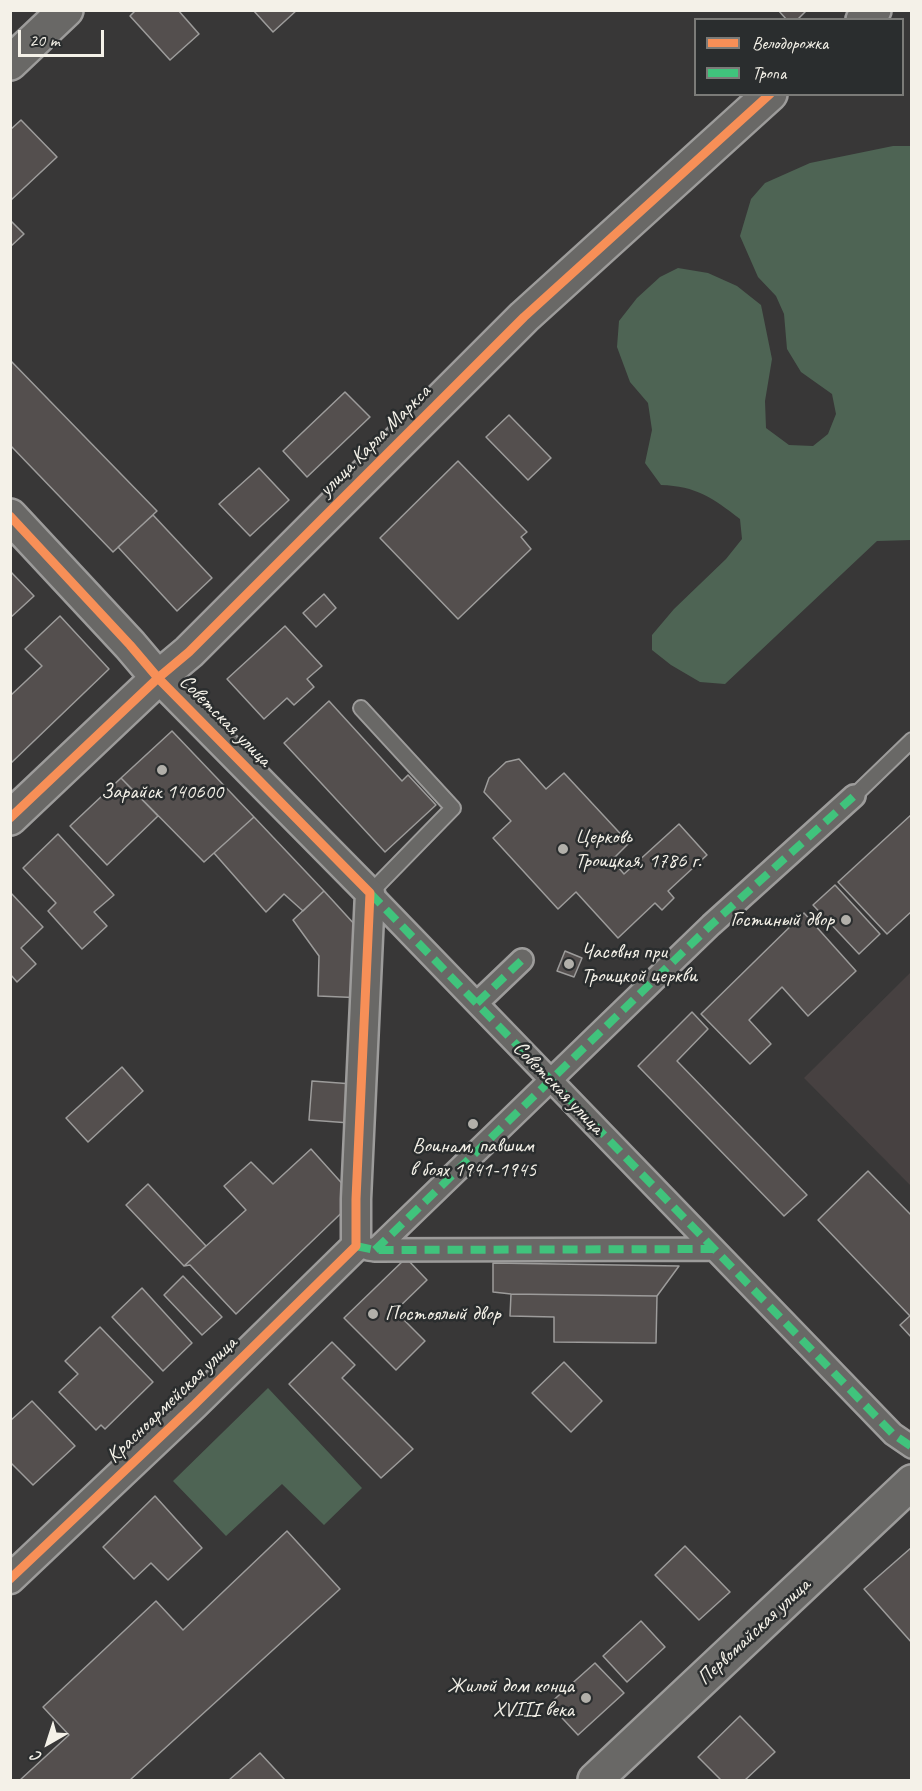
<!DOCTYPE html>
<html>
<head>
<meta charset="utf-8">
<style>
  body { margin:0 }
  #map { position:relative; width:922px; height:1791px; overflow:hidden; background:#383737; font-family:Caveat,sans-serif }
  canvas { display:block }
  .frame { position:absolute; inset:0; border:12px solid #f4f1e8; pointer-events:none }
  .legend { position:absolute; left:694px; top:18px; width:210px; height:78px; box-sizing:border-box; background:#2a2d2e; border:2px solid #7b7b78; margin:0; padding:8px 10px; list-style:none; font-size:18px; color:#f4f1e8 }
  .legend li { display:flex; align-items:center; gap:12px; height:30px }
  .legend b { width:30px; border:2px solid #7b7b78 }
  .north { position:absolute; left:18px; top:1713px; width:60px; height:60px; -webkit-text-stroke:4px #2a2d2e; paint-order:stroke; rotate:219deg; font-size:16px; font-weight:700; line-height:24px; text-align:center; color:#f4f1e8 }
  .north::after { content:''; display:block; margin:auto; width:21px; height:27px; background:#f4f1e8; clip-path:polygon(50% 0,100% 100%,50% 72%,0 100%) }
  .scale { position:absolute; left:18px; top:30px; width:86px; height:27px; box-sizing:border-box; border:3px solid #f4f1e8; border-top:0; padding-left:8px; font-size:18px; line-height:21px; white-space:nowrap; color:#f4f1e8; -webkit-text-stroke:4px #2a2d2e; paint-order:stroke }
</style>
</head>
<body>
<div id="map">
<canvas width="922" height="1791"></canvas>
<div class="frame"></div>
<ul class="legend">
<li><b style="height:8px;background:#f78f57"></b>Велодорожка</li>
<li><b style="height:8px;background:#40c37c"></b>Тропа</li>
</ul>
<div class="north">С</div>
<div class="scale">20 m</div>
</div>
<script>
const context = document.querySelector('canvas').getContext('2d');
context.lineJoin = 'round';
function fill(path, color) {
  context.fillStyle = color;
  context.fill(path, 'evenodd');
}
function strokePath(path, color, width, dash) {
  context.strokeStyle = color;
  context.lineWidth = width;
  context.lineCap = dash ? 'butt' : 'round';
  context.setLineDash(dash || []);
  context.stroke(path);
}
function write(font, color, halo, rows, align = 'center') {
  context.font = font + ' Caveat,sans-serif';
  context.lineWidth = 5;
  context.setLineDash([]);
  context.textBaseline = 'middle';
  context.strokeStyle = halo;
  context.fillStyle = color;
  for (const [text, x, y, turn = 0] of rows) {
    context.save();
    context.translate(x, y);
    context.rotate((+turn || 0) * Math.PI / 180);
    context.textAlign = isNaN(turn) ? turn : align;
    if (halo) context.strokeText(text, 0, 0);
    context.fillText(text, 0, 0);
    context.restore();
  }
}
fill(new Path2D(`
  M911,972V1186L804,1078Z`), '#474141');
fill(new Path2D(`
  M893,146H912L911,540L877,541L725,684L700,682L671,665L652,650V635L674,609L726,559L742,539L740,519C713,498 696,486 661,485L645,463L652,430L648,403L630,382L617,347L619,321L637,298L660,277L678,268L708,273L737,286L761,305L772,359L765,401L766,428L789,445L813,446L828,434L836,414L832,394L801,372L787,349L784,314L776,296L758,277L740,236L751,199L765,183L810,163Z
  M268,1388L362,1488L324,1525L282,1484L226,1536L173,1481Z`), '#4e6454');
const building = new Path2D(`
  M136,10H178L199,34L170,60L130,16Z
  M253,10H297L273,32Z
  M778,10H807L797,20H787Z
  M21,120L57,157L10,201V130Z
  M10,220L24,234L10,247Z
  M10,360L157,511L113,552L10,445Z
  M345,392L370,417L307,477L283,451Z
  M509,415L551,458L528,480L486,437Z
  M458,461L527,532L521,537L531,549L458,619L380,538Z
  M259,468L289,500L250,536L219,504Z
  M153,515L212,578L177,611L118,547Z
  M10,571L34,596L10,618Z
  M324,594L336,608L316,627L303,613Z
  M60,616L109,669L10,764V696L42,666L25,649Z
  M285,626L322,666L307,679L314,687L294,705L287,698L264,719L227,679Z
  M329,701L402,781L408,775L436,805L385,852L284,743Z
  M172,731L254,817L204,862L121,778Z
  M519,759L546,789L564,773L629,843L612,860L624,874L679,824L707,855L668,891L674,898L662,910L655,903L618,938L576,892L558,909L493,838L511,821L484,792L489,778L506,762Z
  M121,778L158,816L107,865L70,826Z
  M912,814V911L887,934L838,882Z
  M254,817L324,891L303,911L284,894L266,912L214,853Z
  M58,834L114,895L94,912L107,926L82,949L48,911L56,903L23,868Z
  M835,885L880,934L859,954L813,905Z
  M324,891L367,938L365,998L318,996L319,956L293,920Z
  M10,892L43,927L21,948L36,964L17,982L10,974Z
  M804,913L856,971L808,1016L782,987L749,1020L771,1044L750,1064L701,1014Z
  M565,951L582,958L574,977L557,971Z
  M692,1012L708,1029L677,1061L807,1195L784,1216L638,1066Z
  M122,1067L143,1091L88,1142L66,1118Z
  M312,1081L353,1084L350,1123L309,1120Z
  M311,1149L356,1199L236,1314L190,1265L184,1266L246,1210L224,1186L251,1162L273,1184Z
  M868,1171L912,1216V1314L910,1316L818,1220Z
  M148,1184L206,1246L184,1266L126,1205Z
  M406,1258L427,1280L395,1311L425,1341L396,1370L344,1318Z
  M493,1263L679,1266L657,1296L511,1294L493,1292Z
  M183,1276L222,1317L202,1335L164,1295Z
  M142,1288L192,1343L163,1371L112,1317Z
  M511,1294L657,1296L656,1343L554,1342V1317L510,1316Z
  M912,1314V1338L900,1325Z
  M100,1327L153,1382L105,1429L101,1425L96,1430L59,1392L78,1374L65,1361Z
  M332,1342L355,1365L342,1378L413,1449L381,1478L289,1384Z
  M564,1362L602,1401L571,1432L532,1393Z
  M32,1401L75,1446L33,1485L10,1462V1421Z
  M155,1496L202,1548L168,1580L151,1563L134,1579L103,1547Z
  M287,1531L340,1589L130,1780H20L69,1735L43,1707L156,1601L183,1630Z
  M685,1546L730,1592L699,1620L655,1575Z
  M912,1547V1643L864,1589Z
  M641,1621L665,1647L627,1682L603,1656Z
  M595,1663L624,1693L578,1735L549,1704Z
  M740,1716L775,1752L745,1780H721L698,1757Z
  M260,1753L285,1780H229Z`);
fill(building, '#544f4e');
strokePath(building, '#9d9c9b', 1.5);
const service = new Path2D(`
  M361,708L453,808L370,893
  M854,796L912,740`);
const pedestrian = new Path2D(`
  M370,893L893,1434L912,1447
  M477,1003L522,960
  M368,1249L375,1250L714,1249
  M375,1250L711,925L854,796`);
const minor = new Path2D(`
  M10,1579L194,1405L356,1246V1199L370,893L158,678`);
const tertiary = new Path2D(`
  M863,20L874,10
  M10,63L66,10
  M10,516L130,645L158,678
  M10,818L158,678L189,652L524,317L770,94`);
const secondary = new Path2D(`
  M595,1780L912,1482`);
strokePath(service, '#9d9c9b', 18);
strokePath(pedestrian, '#9d9c9b', 26);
strokePath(minor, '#9d9c9b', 33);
strokePath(tertiary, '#9d9c9b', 38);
strokePath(secondary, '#9d9c9b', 38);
strokePath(service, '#696866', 14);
strokePath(pedestrian, '#696866', 21);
strokePath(minor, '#696866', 28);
strokePath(tertiary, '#696866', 33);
strokePath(secondary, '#696866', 33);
strokePath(new Path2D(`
  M370,893L893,1434L912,1447
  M477,1003L522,960
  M356,1246L375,1250L714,1249
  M375,1250L711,925L854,796`), '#40c37c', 8, [15, 8]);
strokePath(new Path2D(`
  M10,516L130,645L158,678L370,893L356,1199V1246L194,1405L10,1579
  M10,818L158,678L189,652L524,317L770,94`), '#f78f57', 9);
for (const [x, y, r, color] of [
  [162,770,6,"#b2b0aa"],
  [563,849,6,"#b2b0aa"],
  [846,920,6,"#b2b0aa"],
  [569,964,6,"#b2b0aa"],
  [473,1124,6,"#b2b0aa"],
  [373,1314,6,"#b2b0aa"],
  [586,1698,6,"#b2b0aa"]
]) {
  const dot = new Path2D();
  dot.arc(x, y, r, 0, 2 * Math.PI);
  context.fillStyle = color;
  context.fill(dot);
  strokePath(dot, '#2a2d2e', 2);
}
write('21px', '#f4f1e8', '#2a2d2e', [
  ["улица Карла Маркса",375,441,-45],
  ["Советская улица",225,721,45],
  ["Советская улица",558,1088,46],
  ["Красноармейская улица",172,1400,-44],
  ["Первомайская улица",754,1632,-43]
]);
write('21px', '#f4f1e8', '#2a2d2e', [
  ["Зарайск 140600",162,792,"center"],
  ["Церковь",575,837],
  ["Троицкая, 1786 г.",575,861],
  ["Гостиный двор",834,920,"right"],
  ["Часовня при",581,952],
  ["Троицкой церкви",581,976],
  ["Воинам, павшим",473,1146,"center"],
  ["в боях 1941-1945",473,1170,"center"],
  ["Постоялый двор",385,1314],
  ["Жилой дом конца",574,1686,"right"],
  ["XVIII века",574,1710,"right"]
], 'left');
</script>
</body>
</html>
